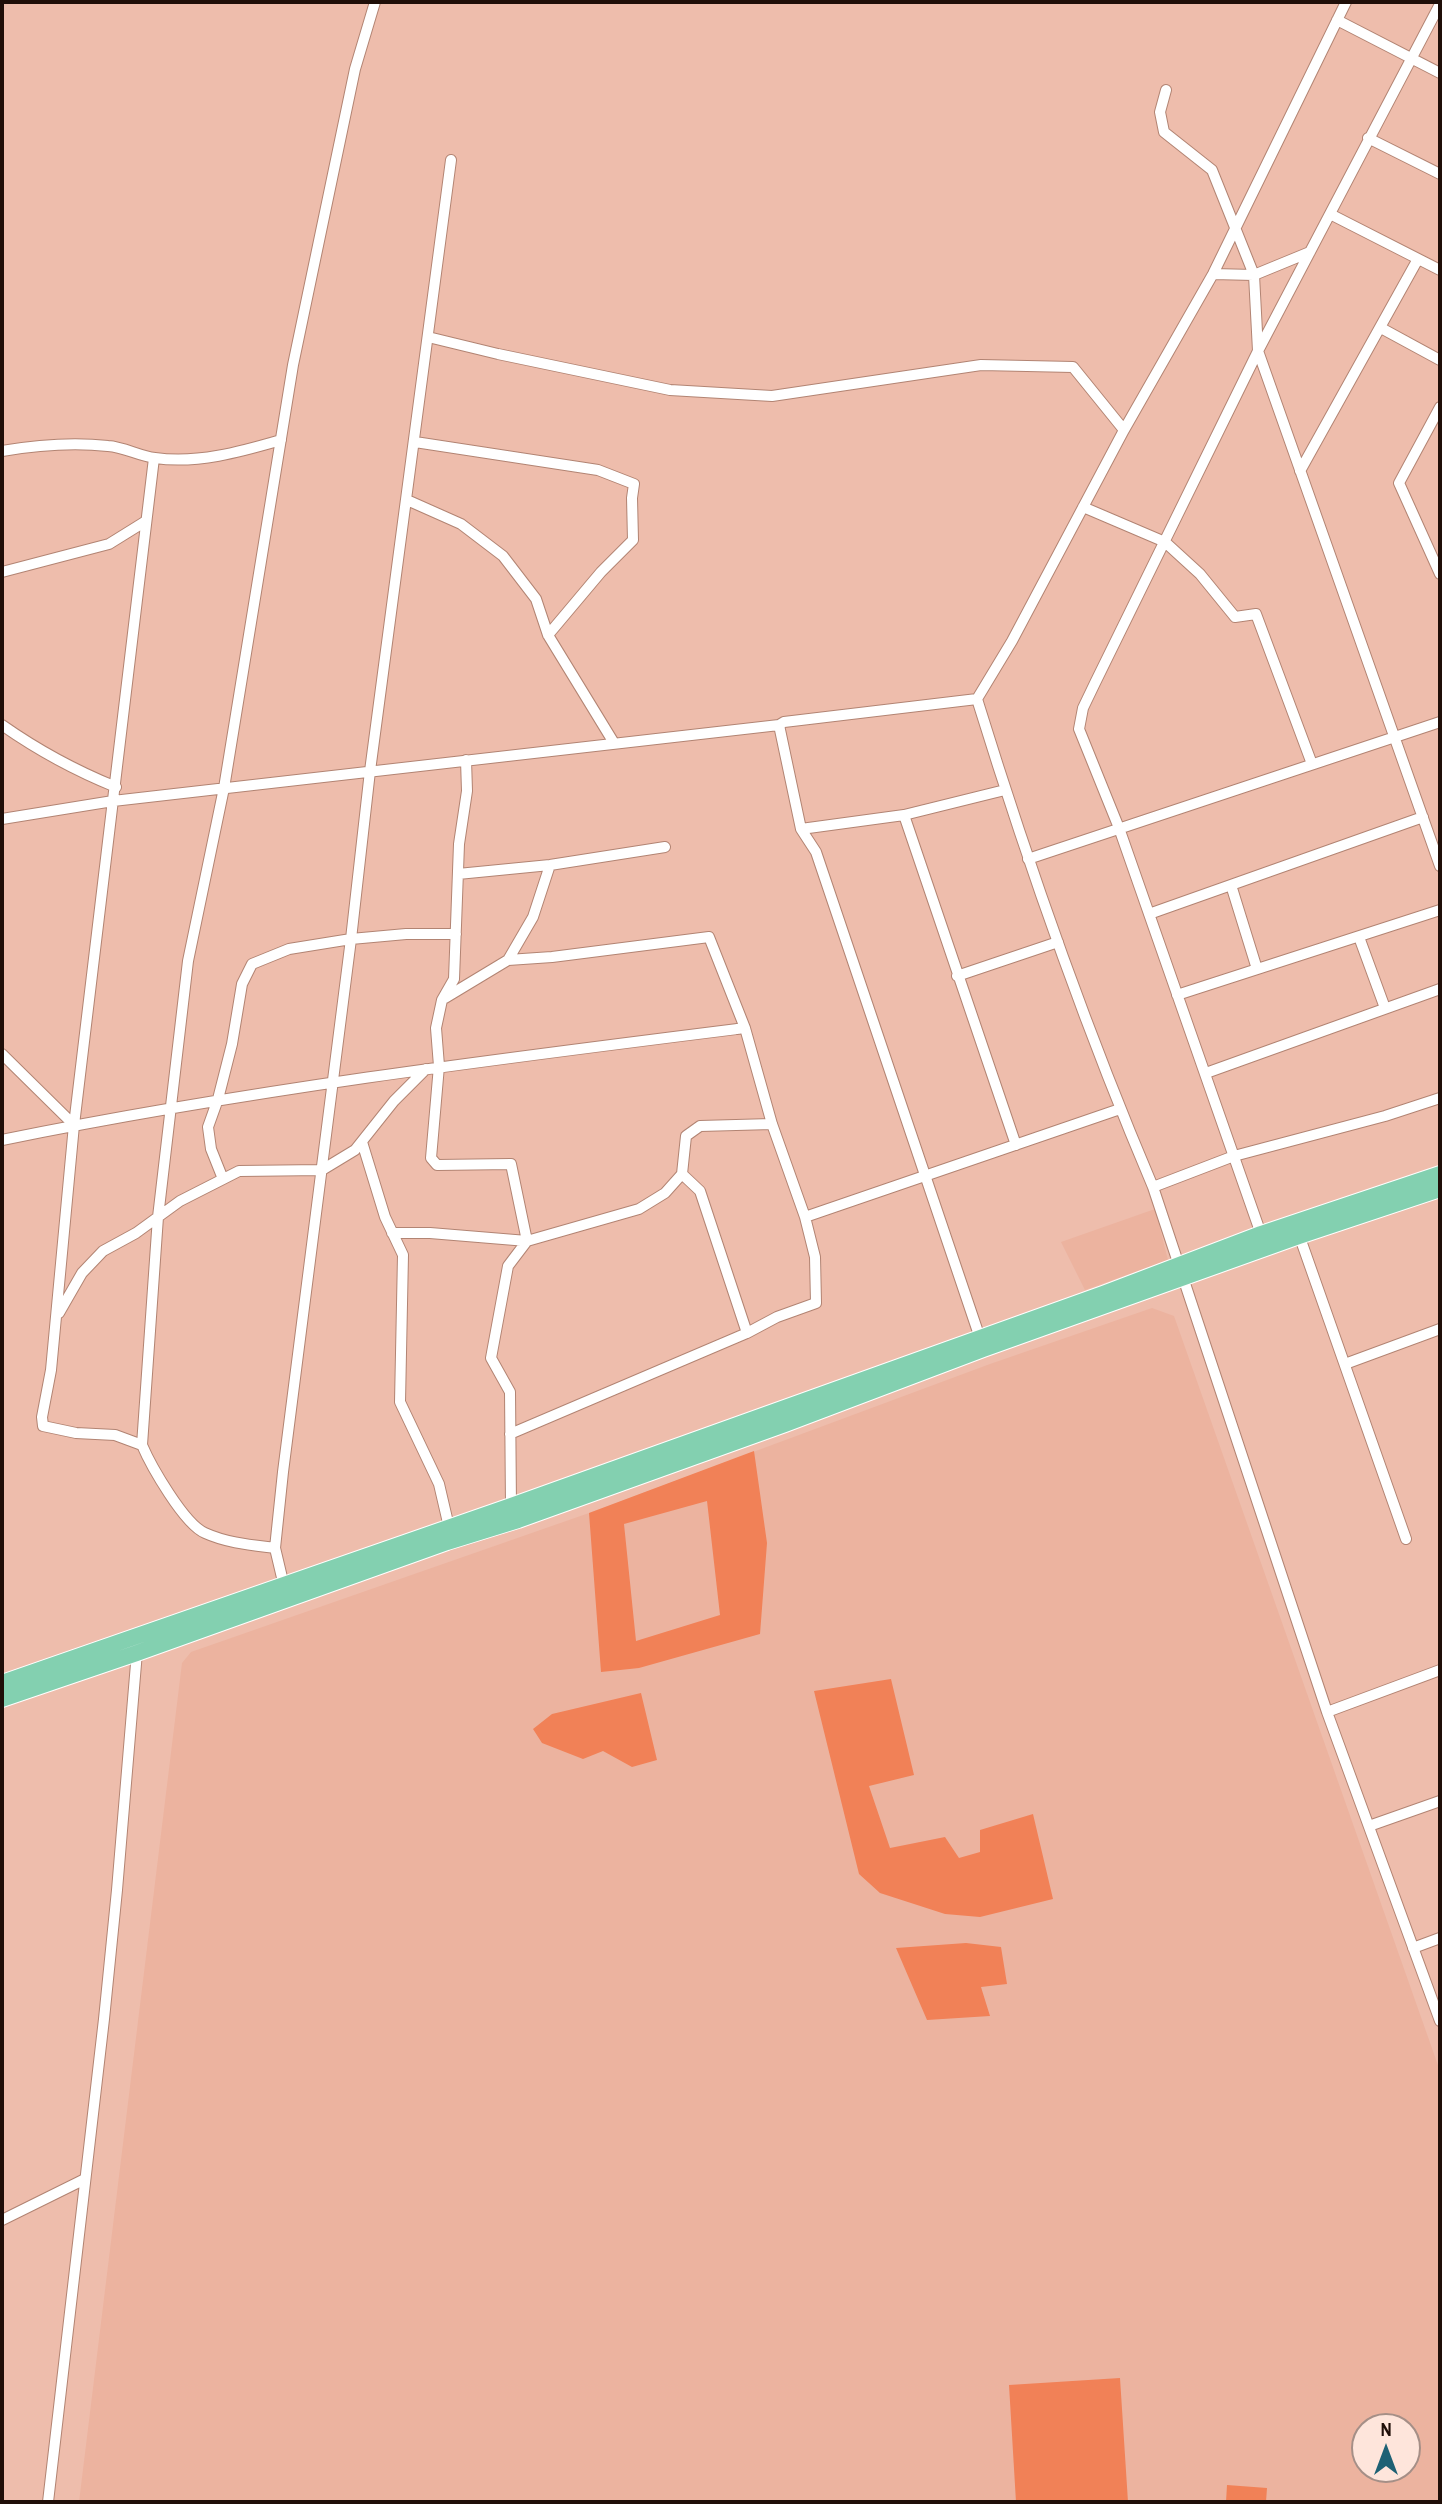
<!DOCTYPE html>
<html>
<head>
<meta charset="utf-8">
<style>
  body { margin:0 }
  #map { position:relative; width:1442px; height:2504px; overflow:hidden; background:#eebdac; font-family:"Archivo Narrow",sans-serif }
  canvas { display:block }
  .frame { position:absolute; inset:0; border:4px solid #1f0e08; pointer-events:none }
  .north { position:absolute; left:1351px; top:2413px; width:70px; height:70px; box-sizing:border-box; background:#fee5db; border:2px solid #a58f87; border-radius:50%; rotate:0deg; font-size:19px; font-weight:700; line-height:28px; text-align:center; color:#1f0e08 }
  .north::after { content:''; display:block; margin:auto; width:24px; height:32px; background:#1e6174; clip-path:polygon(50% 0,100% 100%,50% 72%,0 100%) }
</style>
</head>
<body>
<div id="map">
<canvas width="1442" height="2504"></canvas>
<div class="frame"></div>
<div class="north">N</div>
</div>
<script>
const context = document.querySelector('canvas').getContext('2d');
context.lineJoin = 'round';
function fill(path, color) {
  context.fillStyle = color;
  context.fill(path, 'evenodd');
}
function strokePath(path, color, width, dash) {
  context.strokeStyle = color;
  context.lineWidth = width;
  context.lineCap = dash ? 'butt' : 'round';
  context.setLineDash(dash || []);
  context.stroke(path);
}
fill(new Path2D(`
  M1155,1209L1168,1260L1085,1290L1061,1242Z
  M1152,1308L1174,1316L1440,2071V2502H79L182,1663L191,1652L589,1513L990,1364ZM1365,2427H1407V2469H1365Z`), '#ecb39f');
fill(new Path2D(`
  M754,1451L767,1543L760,1634L639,1668L601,1672L589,1513ZM707,1501L720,1615L636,1641L624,1524Z
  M891,1679L914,1775L869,1786L890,1848L945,1837L959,1858L980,1852V1830L1033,1814L1053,1899L980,1917L945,1914L880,1893L859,1874L814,1691Z
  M641,1693L657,1760L632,1767L603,1751L583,1759L542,1743L533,1729L552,1714Z
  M966,1943L1001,1947L1007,1984L981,1987L990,2016L927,2020L896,1948Z
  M1120,2378L1128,2502H1016L1009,2385Z
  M1227,2485L1267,2488L1266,2502H1226Z`), '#f18157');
const minor = new Path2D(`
  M1346,2L1213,274L1124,430L1012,641L977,699C1028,864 1085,1027 1153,1187L1327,1712L1440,2021
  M1337,20L1440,73
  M1166,90L1160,112L1164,132L1212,170L1254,275L1258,351L1440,866
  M1368,138L1440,174
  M1330,214L1440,270
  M1213,274L1254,275L1310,252
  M1381,328L1440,360
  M428,337L498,354L670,390L772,396L981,365L1073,367L1124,430
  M1440,407L1399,483L1440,574
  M415,442L598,470L634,484L632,498L633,540L601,572L548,635
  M2,451C37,445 72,442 108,446C124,447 139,456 155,458C197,464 240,452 281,440
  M154,458L74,1125L51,1370L42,1417L43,1426L76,1433L115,1435L142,1445C151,1466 184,1524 205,1533C227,1543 251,1545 275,1548
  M1300,471L1418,259
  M407,500L461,524L503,556L536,599L548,635L614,743
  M1083,507L1165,542L1200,574L1235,617L1256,614L1312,764
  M2,572L109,544L146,521
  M2,725C39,751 74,770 116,787
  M779,725L801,829
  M466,760L467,791L459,844L454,979L442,1000L436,1028L439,1066L431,1158L437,1165L511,1164L527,1241L508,1266L491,1358L510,1392L511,1506
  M904,815L1016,1145
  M2,819L113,801L779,725L784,722L977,699
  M1028,859L1440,722
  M458,874L550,865L665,847
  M1231,885L1257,969
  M1149,914L1423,817
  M1359,937L1385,1008
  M508,960L552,957L709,937L745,1028L772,1124L805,1217L815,1257L816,1303L777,1317L747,1333
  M957,976L1058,942
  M1177,995L1440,910
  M445,998L508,960L533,917L550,865
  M2,1054L74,1125
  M1206,1073L1440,989
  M2,1140C247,1090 497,1059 745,1028
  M362,1142L385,1217L403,1255L400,1402L439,1484L449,1527
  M223,1179L211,1149L208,1127L218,1099L232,1044L242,984L252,964L289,949L351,939L406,934H456
  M1153,1187L1234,1156L1385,1116L1440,1098
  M805,1217L1120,1109
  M1298,1232L1406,1539
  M392,1233H430L527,1241L639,1209L665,1193L682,1174L686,1136L700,1126L772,1124
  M1261,1234L1119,828L1079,729L1083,708L1095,683L1258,351L1440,4
  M59,1313L82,1273L103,1251L136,1233L180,1201L239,1171L322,1170L355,1150L394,1101L426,1069
  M980,1338L816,852L801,829L904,815L1005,790
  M1345,1364L1440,1329
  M510,1434L747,1333L700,1191L682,1174
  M142,1445L158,1217L188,961L224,788L293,365L355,69L375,2
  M284,1586L275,1548L283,1472L351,939L370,771L451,160
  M1327,1712L1440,1670
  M1369,1826L1440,1801
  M1413,1948L1440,1938
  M2,2220L85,2179
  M48,2502L104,2019L117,1890L137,1652`);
const primary = new Path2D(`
  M2,1683L511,1506L1103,1294L1261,1234L1440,1174
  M2,1699L137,1653L447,1542L518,1520L785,1424L983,1349L1299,1236L1440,1189`);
strokePath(minor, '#b28473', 12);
strokePath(primary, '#fff', 18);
strokePath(minor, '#fff', 10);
strokePath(primary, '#83d0b0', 16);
</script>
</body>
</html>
